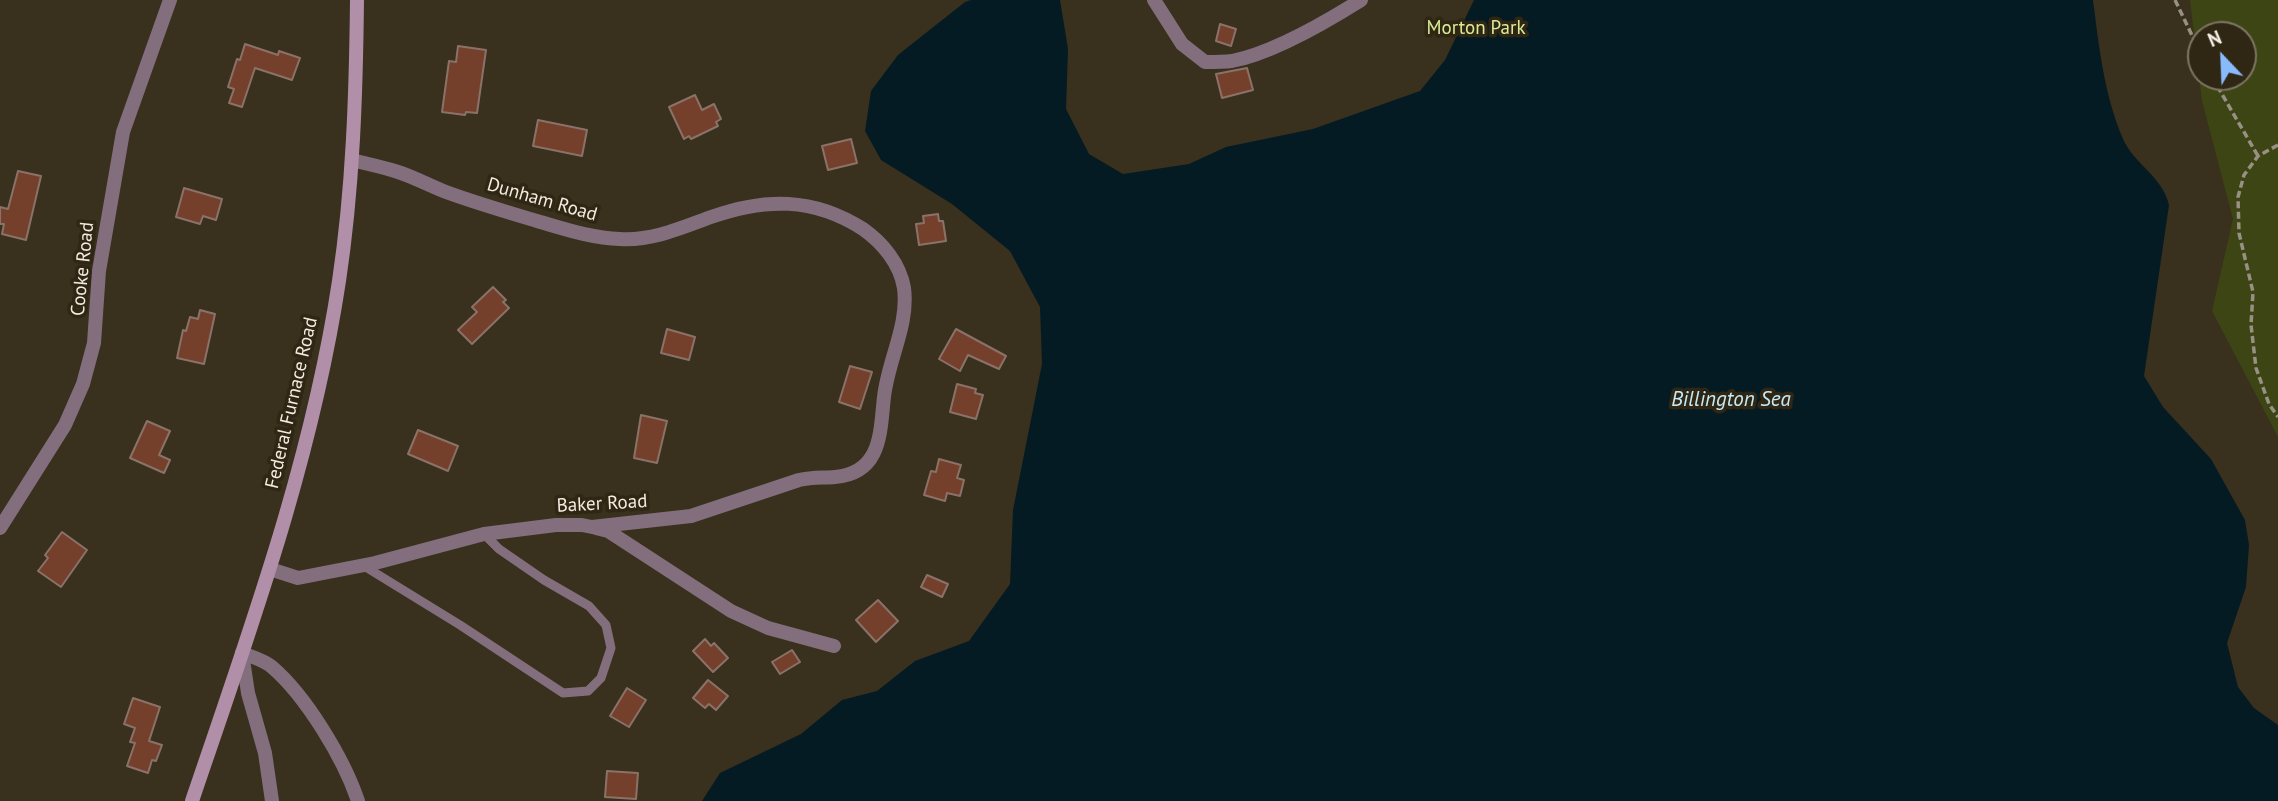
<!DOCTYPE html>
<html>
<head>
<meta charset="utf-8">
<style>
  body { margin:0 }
  #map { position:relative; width:2278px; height:801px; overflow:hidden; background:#39301d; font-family:"PT Sans",sans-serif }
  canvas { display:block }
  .north { position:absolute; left:2187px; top:21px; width:70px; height:70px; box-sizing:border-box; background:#2f2613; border:2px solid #7d7565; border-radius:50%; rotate:337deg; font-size:19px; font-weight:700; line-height:28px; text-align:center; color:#f2ece1 }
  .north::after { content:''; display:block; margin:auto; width:24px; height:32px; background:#89bafc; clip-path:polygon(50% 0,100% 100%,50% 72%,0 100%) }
</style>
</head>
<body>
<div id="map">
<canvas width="2278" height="801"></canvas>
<div class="north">N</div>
</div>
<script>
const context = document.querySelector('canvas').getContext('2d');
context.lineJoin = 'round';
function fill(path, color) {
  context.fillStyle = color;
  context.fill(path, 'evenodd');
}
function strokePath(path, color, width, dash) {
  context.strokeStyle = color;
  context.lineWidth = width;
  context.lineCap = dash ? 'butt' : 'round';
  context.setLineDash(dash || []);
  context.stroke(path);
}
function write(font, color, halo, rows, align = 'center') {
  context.font = font + ' "PT Sans",sans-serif';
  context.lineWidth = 7;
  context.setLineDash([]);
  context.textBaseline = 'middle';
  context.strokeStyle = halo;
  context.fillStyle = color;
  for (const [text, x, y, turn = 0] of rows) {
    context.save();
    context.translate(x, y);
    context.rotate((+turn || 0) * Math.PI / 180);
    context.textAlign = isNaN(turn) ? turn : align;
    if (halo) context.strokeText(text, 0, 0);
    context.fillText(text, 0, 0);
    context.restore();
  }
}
fill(new Path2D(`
  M2190,0H2278V437L2212,311L2233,219L2202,101ZM2243,35V77H2201V35Z`), '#3d4515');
fill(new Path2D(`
  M971,0H1060L1068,49L1066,109L1089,154L1123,174L1189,164L1226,147L1313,129L1420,91L1445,60L1474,0H2093C2099,47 2104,94 2123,139C2134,164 2163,177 2169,205L2144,376L2163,407L2211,459L2245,520L2249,545L2246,587L2227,643L2238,687L2254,708L2278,725V801H702L720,773L801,734L842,700L877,691L915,661L969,641L1010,584L1013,510L1042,364L1040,307L1010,251L952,204L881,160L865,131L871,91L898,55L965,2Z`), '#051b23');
const building = new Path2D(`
  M1220,24L1236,29L1231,46L1216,41Z
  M245,44L278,55L279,51L300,58L292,80L255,68L242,107L229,103L234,89L228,87L237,59L240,60Z
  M458,46L486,50L477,113L466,112L465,115L442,112L449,61L456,62Z
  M1247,68L1253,90L1222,98L1216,74Z
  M695,95L702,110L714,104L721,119L716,122L718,126L691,139L689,136L684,139L669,107Z
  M538,120L587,130L582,156L533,146Z
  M851,139L857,163L828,170L822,146Z
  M18,171L41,176L26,240L2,234L4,224H0V207L8,209Z
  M184,188L222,199L216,220L203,216L200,224L176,217Z
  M938,214L939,221H943L946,241L919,245L916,224L924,223L923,216Z
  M493,287L506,300L503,302L509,308L472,344L458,330L477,312L472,307Z
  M200,310L215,314L204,364L177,358L183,330L186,331L190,317L198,319Z
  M667,329L695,337L689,360L661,353Z
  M956,329L1006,356L999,369L968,355L960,371L939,359Z
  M850,366L872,372L860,409L839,402Z
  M957,384L976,389L975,393L983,395L976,419L950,412Z
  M641,415L667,421L657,463L634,458Z
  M147,421L170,431L159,455L170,460L164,473L130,458Z
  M418,430L458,446L448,471L408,454Z
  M939,459L961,465L957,478L964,480L960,496L947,493L945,501L924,495L931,471L936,472Z
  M62,532L87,550L61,587L38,571L48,558L45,555Z
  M927,575L948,584L942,597L921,587Z
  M878,600L898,621L876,642L856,620Z
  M705,639L711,646L714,643L728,658L713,672L693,651Z
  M792,650L800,662L780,674L772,662Z
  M708,680L728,696L716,710L709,704L705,708L693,698Z
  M627,688L646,700L629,727L610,716Z
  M133,698L160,707L149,741L162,745L156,761L152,760L148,773L127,766L135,743L130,742L135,728L124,724Z
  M607,771L638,773L636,799L605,797Z`);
fill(building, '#74402b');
strokePath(building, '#8a7269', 2);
strokePath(new Path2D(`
  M2175,0L2201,54
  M2212,77L2258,156
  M2278,145L2258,156L2244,175L2238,197L2239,233L2253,292L2251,325L2256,368L2269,404L2278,417`), '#989082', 3.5, [7, 3.5]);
strokePath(new Path2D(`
  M364,566L460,625L563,693L588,691L601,678L611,648L606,625L589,606L544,580L499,549L484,534`), '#836e7e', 9);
strokePath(new Path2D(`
  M1154,0L1182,44L1205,62C1213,62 1223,62 1232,61C1273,53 1326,22 1361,0
  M0,528L65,425L83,384L94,343L99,271L123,132L170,0
  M596,528L608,531L731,611L768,628L834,646
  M270,569L298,578L375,563L484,534L556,525H582L592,527L691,516L799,480C812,477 823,478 835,477C882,473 880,432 884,397C888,360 909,325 904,288C900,264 883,243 863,229C813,197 765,198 711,217C681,228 652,241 620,239C591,238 565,229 537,221C507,212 476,203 446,192C430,186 414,177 398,172C383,167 367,164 352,160
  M242,653C252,657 264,660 272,667C306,696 344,759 358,801
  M242,653L248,693L265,753L272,801`), '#836e7e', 14);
strokePath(new Path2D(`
  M192,801C250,630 312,460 339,281C353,188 356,94 357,0`), '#b18fa9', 14);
write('19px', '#dbec98', '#2f2613', [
  ["Morton Park",1476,29]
]);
write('19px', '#f2ece1', '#2f2613', [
  ["Dunham Road",542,200,16],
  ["Cooke Road",83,269,-84],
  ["Federal Furnace Road",292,403,-77],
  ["Baker Road",602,504,-3]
]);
write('italic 21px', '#c5ebf9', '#2f2613', [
  ["Billington Sea",1731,400]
]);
</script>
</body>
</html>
